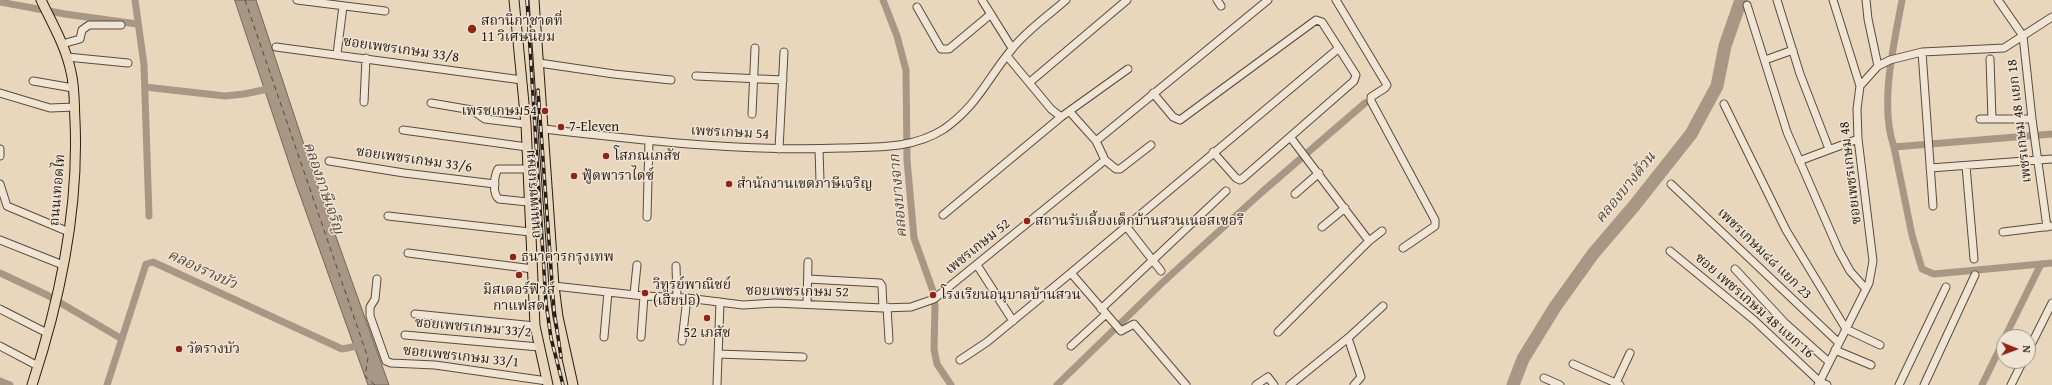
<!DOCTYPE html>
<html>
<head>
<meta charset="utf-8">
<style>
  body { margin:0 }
  #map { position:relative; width:2052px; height:385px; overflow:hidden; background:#e8d6bd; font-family:"Gentium Book Plus",serif }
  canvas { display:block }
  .north { position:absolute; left:1996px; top:329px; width:40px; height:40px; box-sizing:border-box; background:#f0e4d4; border:1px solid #a09588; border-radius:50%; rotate:91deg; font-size:11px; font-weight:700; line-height:16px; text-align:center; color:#281e15 }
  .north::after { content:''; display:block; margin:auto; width:14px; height:18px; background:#8f2418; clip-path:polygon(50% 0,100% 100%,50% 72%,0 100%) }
</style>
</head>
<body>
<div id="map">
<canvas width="2052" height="385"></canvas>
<div class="north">N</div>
</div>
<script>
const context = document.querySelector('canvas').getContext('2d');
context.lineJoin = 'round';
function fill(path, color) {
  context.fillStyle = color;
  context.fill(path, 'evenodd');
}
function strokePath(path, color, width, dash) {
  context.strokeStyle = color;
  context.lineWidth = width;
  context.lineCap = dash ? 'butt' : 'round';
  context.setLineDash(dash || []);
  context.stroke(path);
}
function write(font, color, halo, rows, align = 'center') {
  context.font = font + ' "Gentium Book Plus","Noto Serif Thai",serif';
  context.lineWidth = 3;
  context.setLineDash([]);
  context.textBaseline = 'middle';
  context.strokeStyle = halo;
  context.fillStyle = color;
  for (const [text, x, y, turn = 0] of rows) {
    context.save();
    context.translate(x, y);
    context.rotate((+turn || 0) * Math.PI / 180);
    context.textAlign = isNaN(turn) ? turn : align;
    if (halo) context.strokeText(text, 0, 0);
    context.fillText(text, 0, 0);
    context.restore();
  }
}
const water = new Path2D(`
  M235,0H256L315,178L389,385H368L296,184Z`);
fill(water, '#a79784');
strokePath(water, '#746758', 1);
strokePath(new Path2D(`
  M135,0L144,65L149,216
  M883,0L897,36L906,70L907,160L914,238L933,291L935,306L934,349L937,364L951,385
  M1902,0C1894,45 1879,104 1894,147L2052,134
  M0,2L65,14L137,24
  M145,87L225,96L244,94L273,88
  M1894,147L1912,235L1922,269L1934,274L2052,263
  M0,273L47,295L122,339
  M2005,337L2041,264
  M0,381L10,385
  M107,385L146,264L153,262L342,349L363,345
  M1057,385L1162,283L1262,192L1365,103
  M1982,385L2004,340`), '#a79784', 7);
strokePath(new Path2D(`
  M1513,385L1523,359L1555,307L1593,254L1634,206L1691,134L1717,86L1725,46L1741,0`), '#a79784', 13);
strokePath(new Path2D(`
  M245,0L368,358L365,376L375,385`), '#54483c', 1, [5, 4]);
const minor = new Path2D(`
  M297,0L385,11
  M982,0L1012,48
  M1217,0L1221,6
  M1336,0L1387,85L1385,88L1371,97V101L1435,220V226L1403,248
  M1777,0L1800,74L1829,149
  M1833,0L1860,86
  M1866,0L1868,19L1878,66
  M1998,0L2023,36L2032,119L2047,227
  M1747,5L1787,132L1839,251L1850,271L1866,289
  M917,7L941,49H949L991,14
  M62,44L80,39L82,30L89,25H121
  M276,47L522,80
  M1922,52L1933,206
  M337,54L343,6
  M1007,56L1051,109L1061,117
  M67,57L128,63
  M1990,59L1992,119
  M1765,60L1793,50
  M539,63L614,74L671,80
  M696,76L783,80
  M33,81L73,88
  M1030,82L1127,0
  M0,93L50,108L75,107
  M1153,93L1173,117L1180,120L1316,20L1322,22L1356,75L1354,81L1243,178L1240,180L1236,178L1213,152
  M364,102L366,58
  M431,103L472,110L485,119L526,124
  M1724,104L1786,230L1846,329L1880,345
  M1070,112L1096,141L1105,160L1116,169H1120L1151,145
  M752,114L755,48
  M1980,119H2032
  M543,129C642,140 741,152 841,148C877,147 913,149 944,129C978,105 987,79 1012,49C1026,31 1049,15 1066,0
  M403,130L527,147
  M1291,138L1369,241
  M1096,141L1268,0
  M0,149V156
  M779,149L784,52
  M819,149L820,181
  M329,161L404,173L495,184
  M1799,161L1858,139
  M1966,166L1974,259
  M1930,168L2052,159
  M527,169H498C494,176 492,194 499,199L528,202
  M0,184L7,206L69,232
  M1671,184L1839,343
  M1295,194L1319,173
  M943,215L1061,117L1128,69
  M388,216L530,232
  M647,217L649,141
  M1126,226L1161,271
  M1322,227L1345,208
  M2003,232L2052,226
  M0,240L63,265
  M1670,251L1754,320L1820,382L1827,385
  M408,253L533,269
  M977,265L1013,321
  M676,266L677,297
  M1735,269L1784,322L1829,362
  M1071,273L1121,331L1134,324L1186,385
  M377,279L375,299L370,307V316L386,361L391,363L435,365L547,381
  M808,279L880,283L882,286L883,308
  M554,286L644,296L687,298L743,305L775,303L883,308L911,307L934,299L1105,160
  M634,294L637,265
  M807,304L808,262
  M887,307L889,340
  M0,309L47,333
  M1101,309L1226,191
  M415,314L535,326
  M1278,332L1369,241L1382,231
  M405,335L539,347
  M604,337L608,292
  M641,337L644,296
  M682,341L687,298
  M0,346L38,366
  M1071,346L1105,315
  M1835,350L1871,365
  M2028,351L2052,303
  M718,354L803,357
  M960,360L987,342L1066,277L1339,48
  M1573,364L1620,385
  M1544,378L1560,385
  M1616,383L1630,353
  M717,385L720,302
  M1256,385L1268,377L1274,385
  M1290,385L1348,338
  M1354,385L1361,377L1348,338L1383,306
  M1818,385L1869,283L1873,261L1858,139L1857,109L1860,86L1878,66L1890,60L1922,52L2004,48L2052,17
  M1899,385L1946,287
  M1924,385L1975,275
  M2011,385L2023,361`);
const major = new Path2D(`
  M514,0L526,124L535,326L548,385
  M534,0L554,286L558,317L573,385
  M32,385C60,300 79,210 75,121C74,105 75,88 71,72C66,47 52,23 41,0`);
strokePath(minor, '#584c3f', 9);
strokePath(major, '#281e15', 11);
strokePath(minor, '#f0e4d4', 7);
strokePath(major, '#e8d6bd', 9);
const rail = new Path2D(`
  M527,0L546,303L551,338L563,385
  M538,90L554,310L561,357`);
strokePath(rail, '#281e15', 3.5);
strokePath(rail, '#f0e4d4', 2, [6]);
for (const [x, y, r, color] of [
  [472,29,5,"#8f2418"],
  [545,111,4,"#8f2418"],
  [561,127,4,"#8f2418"],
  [606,156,4,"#8f2418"],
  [574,176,4,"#8f2418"],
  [729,184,4,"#8f2418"],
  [1027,221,4,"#8f2418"],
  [513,257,4,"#8f2418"],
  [519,275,4,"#8f2418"],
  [645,293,4,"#8f2418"],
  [933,295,4,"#8f2418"],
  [707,318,4,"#8f2418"],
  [179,349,4,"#8f2418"]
]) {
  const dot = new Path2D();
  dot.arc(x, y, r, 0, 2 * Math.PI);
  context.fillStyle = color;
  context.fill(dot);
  strokePath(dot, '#f0e4d4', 1.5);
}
write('14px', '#281e15', '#f0e4d4', [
  ["สถานีกาชาดที่",481,21],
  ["11 วิเศษนิยม",481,37],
  ["เพรชเกษม54",537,111,"right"],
  ["7-Eleven",569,127],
  ["โสภณเภสัช",614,156],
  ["ฟู้ดพาราไดซ์",582,176],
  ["สำนักงานเขตภาษีเจริญ",737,184],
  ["สถานรับเลี้ยงเด็กบ้านสวนเนอสเซอรี",1035,221],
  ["ธนาคารกรุงเทพ",521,257],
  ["วิทูรย์พาณิชย์",653,285],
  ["(เฮียปอ)",653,301],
  ["มิสเตอร์ฟิวส์",519,290,"center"],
  ["กาแฟสด",519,306,"center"],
  ["โรงเรียนอนุบาลบ้านสวน",941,295],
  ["52 เภสัช",707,333,"center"],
  ["วัดรางบัว",187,349]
], 'left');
write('14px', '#281e15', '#f0e4d4', [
  ["ซอยเพชรเกษม 33/8",401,50,8],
  ["เพชรเกษม 48 แยก 18",2020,121,-97],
  ["เพชรเกษม 54",730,133,3],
  ["ซอยเพชรเกษม 33/6",414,160,8],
  ["ซอยเพชรเกษม 48",1851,173,-97],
  ["ถนนเทอดไท",58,190,-85],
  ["ถนนเพชรเกษม",534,194,-94],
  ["เพชรเกษม 52",978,247,-39],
  ["เพชรเกษม๔๘ แยก 23",1764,254,44],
  ["ซอยเพชรเกษม 52",797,292,1],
  ["ซอย เพชรเกษม 48 แยก 16",1754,306,41],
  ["ซอยเพชรเกษม 33/2",473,328,5],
  ["ซอยเพชรเกษม 33/1",461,357,6]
]);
write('italic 15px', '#54483c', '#f0e4d4', [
  ["คลองภาษีเจริญ",323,188,71],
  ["คลองบางด้วน",1626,188,-51],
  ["คลองบางจาก",899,196,-95],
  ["คลองรางบัว",202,270,25]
]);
</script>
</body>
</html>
